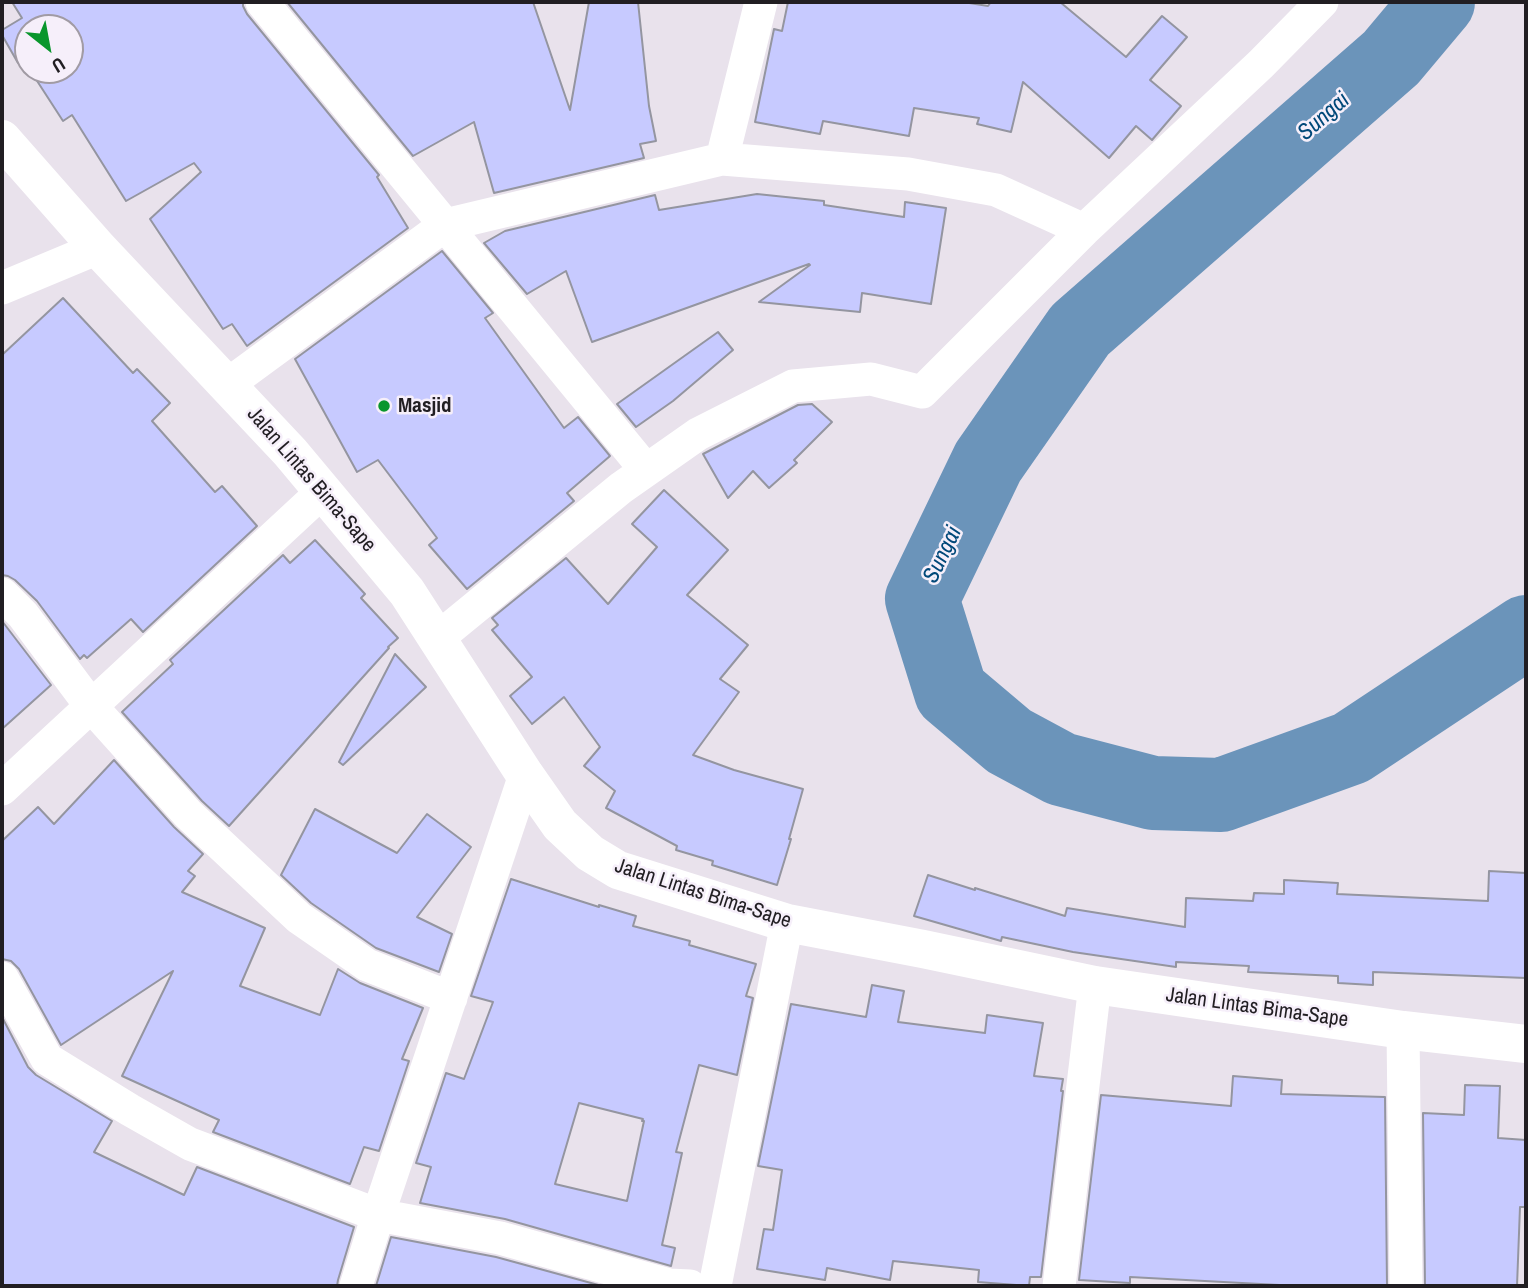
<!DOCTYPE html>
<html>
<head>
<meta charset="utf-8">
<style>
  body { margin:0 }
  #map { position:relative; width:1528px; height:1288px; overflow:hidden; background:#e9e2ec; font-family:"Archivo Narrow",sans-serif }
  canvas { display:block }
  .frame { position:absolute; inset:0; border:4px solid #211e22; pointer-events:none }
  .north { position:absolute; left:14px; top:14px; width:70px; height:70px; box-sizing:border-box; background:#f6effa; border:2px solid #a19ba4; border-radius:50%; rotate:149deg; font-size:19px; font-weight:700; line-height:28px; text-align:center; color:#211e22 }
  .north::after { content:''; display:block; margin:auto; width:24px; height:32px; background:#09962c; clip-path:polygon(50% 0,100% 100%,50% 72%,0 100%) }
</style>
</head>
<body>
<div id="map">
<canvas width="1528" height="1288"></canvas>
<div class="frame"></div>
<div class="north">U</div>
</div>
<script>
const context = document.querySelector('canvas').getContext('2d');
context.lineJoin = 'round';
function strokePath(path, color, width, dash) {
  context.strokeStyle = color;
  context.lineWidth = width;
  context.lineCap = dash ? 'butt' : 'round';
  context.setLineDash(dash || []);
  context.stroke(path);
}
function fill(path, color) {
  context.fillStyle = color;
  context.fill(path, 'evenodd');
}
function write(font, color, halo, rows, align = 'center') {
  context.font = font + ' "Archivo Narrow",sans-serif';
  context.lineWidth = 5;
  context.setLineDash([]);
  context.textBaseline = 'middle';
  context.strokeStyle = halo;
  context.fillStyle = color;
  for (const [text, x, y, turn = 0] of rows) {
    context.save();
    context.translate(x, y);
    context.rotate((+turn || 0) * Math.PI / 180);
    context.textAlign = isNaN(turn) ? turn : align;
    if (halo) context.strokeText(text, 0, 0);
    context.fillText(text, 0, 0);
    context.restore();
  }
}
strokePath(new Path2D(`
  M1438,2L1391,58L1080,330L988,462L922,599L951,692L1009,741L1061,769L1153,793L1221,795L1351,748L1526,632`), '#6b94ba', 74);
const building = new Path2D(`
  M12,2H243V6L247,14L379,175L377,177L408,228L247,346L232,324L223,329L150,219L201,172L194,163L126,201L72,115L63,121L30,70H70V28H28V66L24,59L18,63L2,35V30L22,18Z
  M287,2H533L570,110L589,2H638L649,106L656,141L640,144L644,158L494,193L474,122L413,156Z
  M788,2H963L988,6L991,2H1060L1126,57L1162,16L1187,37L1150,80L1181,106L1152,140L1136,126L1109,158L1023,82L1011,132L977,124L979,118L914,108L909,136L823,121L820,134L755,122L774,29L782,31Z
  M757,194L824,201V205L904,217L905,202L946,208L931,304L862,293L860,312L759,302L810,265L809,264L592,342L566,271L527,294L484,243L505,231L655,195L659,210Z
  M442,251L493,313L485,318L564,428L578,417L610,456L567,493L574,501L467,589L429,545L437,538L378,460L357,472L295,359Z
  M63,298L133,373L137,369L170,403L152,421L215,492L222,486L257,526L143,632L131,619L87,658L84,655L80,659L37,601L15,580L8,576L2,575V355Z
  M718,332L733,350L673,401L636,427L617,404Z
  M812,404L832,422L794,460L797,463L769,488L753,471L728,498L703,454L798,405Z
  M664,490L728,550L687,595L748,645L720,679L739,692L693,755L734,770L803,789L789,839H791L777,885L712,865L713,861L676,850L677,846L606,808L615,791L584,766L600,747L564,697L532,724L510,696L532,677L492,630L498,625L492,618L566,558L608,604L657,547L632,524Z
  M315,540L365,594L361,598L398,638L388,647L389,648L229,826L202,801L122,712L173,664L170,660L283,555L290,563Z
  M2,621L51,685L2,729Z
  M395,654L426,687L343,765L339,762Z
  M114,760L174,827L203,854L188,871L195,876L182,892L265,928L240,986L320,1015L338,969L360,983L423,1008L402,1059L409,1061L379,1151L364,1147L350,1184L213,1132L219,1120L122,1076L173,971L61,1045L19,969L11,961L2,959V841L38,807L54,824Z
  M315,809L397,853L427,814L471,847L417,917L452,934L439,972L376,948L311,903L281,875Z
  M1489,871L1526,873V978L1373,972V985L1338,983V976L1248,972L1249,966L1176,962V967L1073,952L1002,937L1001,941L914,916L928,875L975,890V888L1065,916L1067,908L1185,927L1186,898L1253,901L1254,893L1284,894V880L1338,883L1337,894L1488,901Z
  M511,879L599,907V905L636,916L633,926L690,941L689,945L756,964L746,996L753,998L737,1075L699,1065L676,1152L682,1153L662,1245L675,1248L671,1266L505,1219L420,1203L431,1167L416,1163L446,1073L464,1079L493,1002L471,996ZM579,1103L643,1119L642,1121H644L627,1201L555,1184Z
  M872,985L904,991L898,1022L985,1033L987,1015L1043,1023L1034,1076L1063,1079L1061,1091H1063L1041,1277H1030L1029,1286L978,1282L979,1270L893,1261L890,1280L827,1268L825,1280L757,1269L764,1229L773,1230L782,1170L758,1166L791,1004L866,1017Z
  M2,1017L28,1067L36,1075L112,1121L94,1152L184,1195L197,1167L354,1227L338,1280L337,1286H2Z
  M1233,1076L1282,1080L1281,1094L1385,1097L1387,1286H1298L1130,1277V1283L1079,1280L1101,1095L1231,1106Z
  M1465,1085L1500,1086L1498,1138L1526,1140V1207H1520L1517,1286H1425L1423,1113L1464,1115Z
  M391,1237L496,1257L602,1286H376Z`);
fill(building, '#c7caff');
strokePath(building, '#9495a0', 2);
strokePath(new Path2D(`
  M262,2L646,470
  M722,159L761,2
  M2,288L98,248
  M227,385L445,225L722,159L908,174L996,190L1084,230
  M2,594L23,615L91,706L188,814L299,918L367,965L451,998
  M438,638L621,488L698,434L793,386L871,379L922,392L1084,230L1261,64L1322,2
  M2,789L322,492
  M2,978L47,1059L130,1110L190,1144L378,1215L500,1238L669,1285L690,1286
  M1403,1030L1406,1286
  M356,1286L378,1215L525,775
  M715,1286L787,923
  M1059,1286L1095,985`), '#fff', 33);
strokePath(new Path2D(`
  M2,139L98,248L290,452L407,592L525,775L560,825L590,853L618,870L787,923L923,949L1095,985L1403,1030L1526,1044`), '#fff', 38);
for (const [x, y, r, color] of [
  [384,406,7,"#09962c"]
]) {
  const dot = new Path2D();
  dot.arc(x, y, r, 0, 2 * Math.PI);
  context.fillStyle = color;
  context.fill(dot);
  strokePath(dot, '#f6effa', 2.5);
}
write('bold 21px', '#211e22', '#f6effa', [
  ["Masjid",398,406]
], 'left');
write('21px', '#211e22', '#f6effa', [
  ["Jalan Lintas Bima-Sape",311,480,49],
  ["Jalan Lintas Bima-Sape",703,894,18],
  ["Jalan Lintas Bima-Sape",1257,1008,8]
]);
write('italic 23px', '#014879', '#f6effa', [
  ["Sungai",1324,117,-41],
  ["Sungai",943,555,-64]
]);
</script>
</body>
</html>
